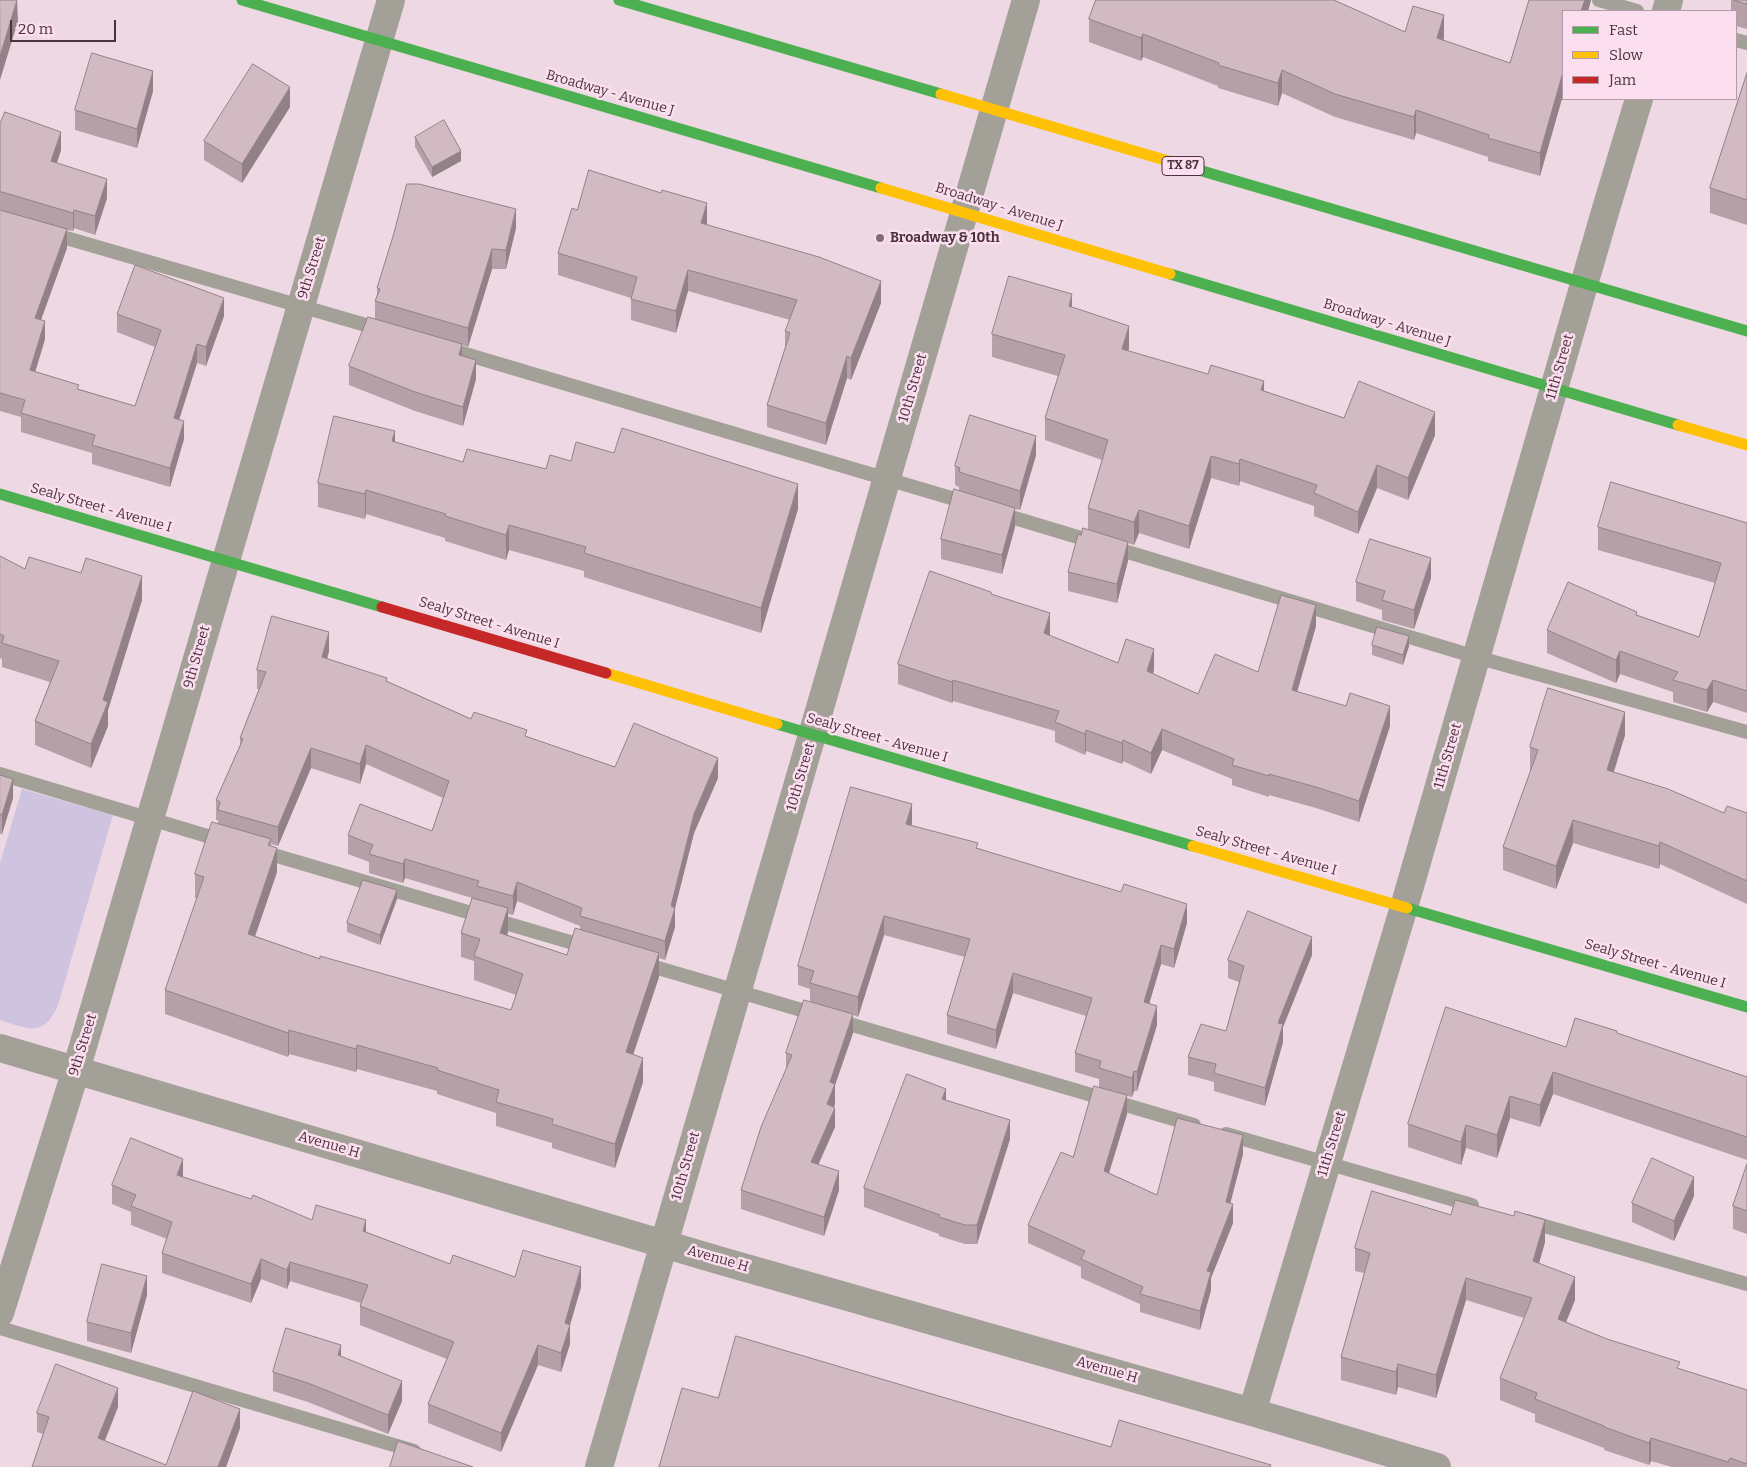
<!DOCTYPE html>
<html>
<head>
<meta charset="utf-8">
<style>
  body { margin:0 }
  #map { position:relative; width:1747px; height:1467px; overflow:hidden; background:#eed8e3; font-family:Bitter,serif }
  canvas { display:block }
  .legend { position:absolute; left:1562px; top:10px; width:175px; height:90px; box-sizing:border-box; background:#fcdfee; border:1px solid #b699a8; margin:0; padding:6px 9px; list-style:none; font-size:15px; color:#4c3140 }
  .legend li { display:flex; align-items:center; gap:10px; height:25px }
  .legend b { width:25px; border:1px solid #b699a8 }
  .scale { position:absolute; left:10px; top:20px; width:106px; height:22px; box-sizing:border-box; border:2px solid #4c3140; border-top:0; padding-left:6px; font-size:15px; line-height:18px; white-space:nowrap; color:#4c3140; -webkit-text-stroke:4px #fcdfee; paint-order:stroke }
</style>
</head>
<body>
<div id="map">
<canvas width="1747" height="1467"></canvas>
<ul class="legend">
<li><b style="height:6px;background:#4caf50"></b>Fast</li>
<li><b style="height:6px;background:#ffc107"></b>Slow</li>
<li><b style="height:6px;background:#c62828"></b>Jam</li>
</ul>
<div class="scale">20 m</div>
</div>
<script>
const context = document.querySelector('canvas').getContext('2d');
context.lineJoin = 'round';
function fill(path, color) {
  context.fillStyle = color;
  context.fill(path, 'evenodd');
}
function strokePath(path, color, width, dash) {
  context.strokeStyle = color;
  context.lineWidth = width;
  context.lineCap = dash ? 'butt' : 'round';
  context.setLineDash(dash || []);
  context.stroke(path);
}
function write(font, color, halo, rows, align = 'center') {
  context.font = font + ' Bitter,serif';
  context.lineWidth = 5;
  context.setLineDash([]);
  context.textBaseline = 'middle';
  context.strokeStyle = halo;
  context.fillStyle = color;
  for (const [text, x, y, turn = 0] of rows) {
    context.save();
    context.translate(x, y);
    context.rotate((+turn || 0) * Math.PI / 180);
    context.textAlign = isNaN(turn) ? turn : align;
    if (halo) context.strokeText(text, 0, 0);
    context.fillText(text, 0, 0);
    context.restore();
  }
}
fill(new Path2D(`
  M22,789L113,815L58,1005C44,1038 28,1029 0,1020V863Z`), '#cfc4df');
strokePath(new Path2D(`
  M1599,0L1637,11
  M1736,40L1747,43
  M49,233L383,330
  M445,348L968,503
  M998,513L1476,657L1747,732
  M0,774L224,841
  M260,851L587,947
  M641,963L1194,1125
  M1226,1134L1472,1205
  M1527,1221L1747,1284
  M0,1328L414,1451`), '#a3a098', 14);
strokePath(new Path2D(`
  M1666,11L1669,0
  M0,1048L718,1260L1252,1412L1437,1467
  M0,1313L76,1070L391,0
  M1252,1412L1404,907L1605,212L1639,99
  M599,1467L1026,0`), '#a3a098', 28);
strokePath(new Path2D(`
  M242,0L881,188
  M619,0L941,94
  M1192,168L1747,331
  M1170,274L1678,425
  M0,494L382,607
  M777,724L1193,846
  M1407,908L1747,1007`), '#4caf50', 11);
strokePath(new Path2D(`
  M941,94L1192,168
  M881,188L1170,274
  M1678,425L1747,445
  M606,673L777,724
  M1193,846L1407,908`), '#ffc107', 11);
strokePath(new Path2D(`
  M382,607L606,673`), '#c62828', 11);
fill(new Path2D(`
  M1096,0H1334L1405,32L1413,6L1444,15L1443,40L1510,63L1529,0H1591L1588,11H1563V95L1540,176L1488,161V157L1416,133L1414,140L1335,117L1282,93L1278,106L1218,88V86L1143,57L1141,61L1089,42V19Z
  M1731,0H1747V29L1736,26V11H1731Z
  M1747,73V225L1710,213V188Z
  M153,91L137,148L75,130V110Z
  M290,107L242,183L204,160V141Z
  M0,124L61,150L57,163L107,198L95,235L74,228L73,231L67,230V248L41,320L45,339L35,372L79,389L135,406L155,347L117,332V314L224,316L206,366L197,363L179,419L184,439L170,487L92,464V453L21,432V417L0,411Z
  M415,137L461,161L432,177L415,147Z
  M577,210L707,225L881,303L851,380L847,378L826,445L767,427V405L785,348V331L790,320L688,291L676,333L631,320V298L558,275V253Z
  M516,228L506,269H492L468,347L462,345V356L476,379L463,426L415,411L349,385V366L375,319V301L377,295V288Z
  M1072,307L1129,348L1128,351L1264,391L1344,418L1435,435L1408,500L1377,488L1358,534L1314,516V506L1240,481L1239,486L1211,478L1189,549L1139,533L1134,545L1128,543V561L1117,603L1068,591V572L1081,535L1088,530V508L1102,460L1045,440V418L1058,376L992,357V334Z
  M395,442L463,462L546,469L571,461L798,509L761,633L584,577V571L509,550L506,560L445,541V538L366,514L365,519L318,507V483Z
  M1036,455L1020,510L1015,509V527L1002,574L941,559V539L959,491V487L955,485V466Z
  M1747,523V713L1713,702L1707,712L1673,702V692L1620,674L1616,683L1547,653V630L1637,615L1699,637L1715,583L1598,550V527Z
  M0,556L25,569L142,600L108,710V726L91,768L35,745V721L50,682L2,667V659L0,658Z
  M1431,578L1414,629L1382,620V610L1356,601V582Z
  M991,594L1050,634V636L1118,663L1154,670L1153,674L1198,694L1258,672L1316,626L1297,691L1390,726L1359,822L1316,808L1269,795V797L1232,785V779L1162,750L1151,774L1123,761L1122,764L1086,751L1085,755L1055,742V731L953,701L952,703L898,684V664Z
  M1372,645L1409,646L1403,665L1372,655Z
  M329,651L327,659L387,681L471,719L527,737L615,767L718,778L694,833L675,908V927L665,960L659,958V977L633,1055L643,1082L615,1168L552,1148V1143L496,1126V1113L437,1094V1091L357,1069L356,1072L289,1054L288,1057L165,1014V990L197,899L195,898V874L218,823V820H216V800L240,745V738L259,689H257V670ZM366,764L443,798L432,831L348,835V854L369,862V873L403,883L405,878L472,898L461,933V957L474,961V980L516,995L511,1010L320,959L255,936L277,872L271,844L278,846L311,768L360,784ZM517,901L580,926V929L567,955L507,935L508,932V914L513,915Z
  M1625,735L1614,772L1724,813H1747V904L1660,864L1659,869L1573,843L1556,889L1503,870V847L1531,770H1530V747Z
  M0,775L13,798L2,834H0Z
  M912,823L911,826L978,848L1187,923L1174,968L1161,964L1149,1004L1157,1025L1137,1091H1134L1132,1097L1127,1096V1114L1109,1173L1157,1195L1243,1154L1230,1203L1233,1223L1211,1278V1290L1200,1330L1140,1312V1304L1081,1278V1267L1028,1243V1225L1073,1157L1099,1087V1079L1075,1072V1053L1086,1016L1013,993L996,1049L947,1034V1015L965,957L884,935L858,1017L853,1015V1033L835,1085V1104L834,1107L835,1127L818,1165L839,1190L824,1236L741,1209V1190L786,1069V1053L810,1001V989L798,985V966Z
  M397,899L380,945L347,932V923Z
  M1312,955L1283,1027V1042L1265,1106L1214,1091V1082L1188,1075V1057L1226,1031L1239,982L1228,978V960Z
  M1617,1034L1747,1077V1160L1553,1094L1540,1127L1510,1118L1497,1158L1466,1148L1461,1165L1408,1147V1124L1566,1047Z
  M946,1100L1010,1139L977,1244H965L939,1236V1234L864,1207V1188Z
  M1747,1164V1234L1733,1229V1206Z
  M183,1177L312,1220L366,1232L450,1264L515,1277L581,1287L570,1325V1344L561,1372L538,1365L501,1452L428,1423V1404L447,1359L360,1325V1306L361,1303L290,1281L287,1289L261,1279L251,1303L162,1273V1253L167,1239L131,1225V1212L112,1204V1185Z
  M1694,1196L1674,1241L1632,1222V1203Z
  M1451,1215L1545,1242L1539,1263L1575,1300L1566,1322L1680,1369L1747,1390V1467H1672L1651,1461L1649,1465L1604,1450V1448L1535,1422V1414L1500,1400V1378L1524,1318L1466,1300L1436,1398L1398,1387L1396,1395L1341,1380V1357L1364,1273L1355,1271V1248Z
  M147,1295L131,1353L87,1341V1322Z
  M341,1357L402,1401L388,1434L308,1402L273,1391V1372Z
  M118,1407L105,1441L166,1465L240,1428L226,1467H32L43,1434L37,1432V1413Z`), '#b4a0a6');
fill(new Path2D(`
  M17,0L18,21L0,80V56Z
  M1585,0H1591L1588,11H1581Z
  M1444,15V38L1437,61V38Z
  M1143,34V57L1141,61V38Z
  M1282,70V93L1278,106V83Z
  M153,71V91L137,148V129Z
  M1563,72V95L1540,176V153Z
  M290,87V107L242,183V164Z
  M1416,110V133L1414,140V117Z
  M61,132V150L51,180V161Z
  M461,151V161L432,177V167Z
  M107,179V198L95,235V216Z
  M707,203V225L701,223Z
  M516,209V228L506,269V250Z
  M74,210V228L73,231V213Z
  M67,229V248L35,336V318Z
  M492,249V269L468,347V328Z
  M688,270V291L676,333V311Z
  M881,281V303L851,380V358Z
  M1072,294V317L1069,306Z
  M224,298V316L206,366V347Z
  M45,321V339L30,389V370Z
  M1129,326V348L1122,372V349Z
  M197,344V363L174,436V418Z
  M462,344V364L459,355Z
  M847,356V378L826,445V423Z
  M476,360V379L463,426V407Z
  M1264,381V404L1261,390Z
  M1435,412V435L1408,500V478Z
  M184,421V439L170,487V468Z
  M395,431V455L392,441Z
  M1036,436V455L1020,510V491Z
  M1211,456V478L1189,549V526Z
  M1240,459V481L1239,486V464Z
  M1377,465V488L1358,534V512Z
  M798,484V509L761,633V608Z
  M366,490V514L365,519V494Z
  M1015,508V527L1002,574V555Z
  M1139,510V533L1134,545V522Z
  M509,525V550L506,560V535Z
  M1128,542V561L1117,603V584Z
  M1431,558V578L1414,629V610Z
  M142,576V600L108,710V726L91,768V744L103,700Z
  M1316,605V626L1292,710V690Z
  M1050,613V634L1044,654V633Z
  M329,632V651L322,677V657Z
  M1409,636V646L1403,665V655Z
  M1154,649V670L1147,692V671Z
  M1620,651V674L1616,683V660Z
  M953,680V701L952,703V682Z
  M1713,680V702L1707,712V690Z
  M1390,706V726L1359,822V801Z
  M1625,712V735L1607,793V770Z
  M1162,729V750L1151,774V753Z
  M1086,730V751L1085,755V734Z
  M1123,740V761L1122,764V743Z
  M366,745V764L360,784V764Z
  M311,748V768L278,846V827Z
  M718,758V778L694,833L675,908V927L665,960V941L671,906L694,814Z
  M13,779V798L2,834V815Z
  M912,804V823L906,844V824Z
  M1573,820V843L1556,889V866Z
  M1660,842V864L1659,869V846Z
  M277,848V872L248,957V934Z
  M405,859V878L403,883V864Z
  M517,882V901L513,915V896Z
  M397,890V899L380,945V935Z
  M1187,904V923L1174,968V949Z
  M508,908V932L500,956V933Z
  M884,916V935L858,1017V997Z
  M1312,937V955L1283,1027V1042L1265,1106V1088L1278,1023Z
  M1161,945V964L1144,1021V1002Z
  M659,953V977L626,1076V1052Z
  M1013,973V993L996,1049V1030Z
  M1157,1006V1025L1137,1091V1072Z
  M853,1014V1033L835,1085V1104L827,1123V1104L830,1082Z
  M289,1030V1054L288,1057V1033Z
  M357,1045V1069L356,1072V1049Z
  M643,1058V1082L615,1168V1144Z
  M1134,1071V1091L1132,1097V1078Z
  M1553,1072V1094L1540,1127V1105Z
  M946,1089V1108L942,1099Z
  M1127,1095V1114L1104,1189V1171Z
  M1510,1096V1118L1497,1158V1135Z
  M835,1108V1127L811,1181V1162Z
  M1010,1120V1139L977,1244V1225Z
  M1466,1125V1148L1461,1165V1142Z
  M1243,1135V1154L1226,1220V1202Z
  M183,1159V1178L177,1175Z
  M839,1171V1190L824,1236V1217Z
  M1694,1177V1196L1674,1241V1221Z
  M1233,1204V1223L1211,1278V1290L1200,1330V1311L1207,1271Z
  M366,1220V1239L363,1231Z
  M1545,1220V1242L1533,1284V1261Z
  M261,1259V1279L251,1303V1284Z
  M290,1262V1281L287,1289V1270Z
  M581,1267V1287L565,1342V1323Z
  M147,1276V1295L131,1353V1333Z
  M1575,1277V1300L1558,1342V1319Z
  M1466,1278V1300L1436,1398V1375Z
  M570,1325V1344L561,1372V1353Z
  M341,1345V1364L338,1355Z
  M538,1345V1365L501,1452V1433Z
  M1398,1364V1387L1396,1395V1372Z
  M402,1381V1401L388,1434V1415Z
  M118,1388V1407L98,1457V1438Z
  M240,1409V1428L226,1467H218Z
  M1651,1438V1461L1649,1465V1443Z`), '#928287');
const building = new Path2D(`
  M0,0H17L0,56Z
  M1096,0H1334L1405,32L1413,6L1444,15L1437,38L1510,63L1529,0H1585L1581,11H1563V72L1540,153L1488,138L1489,135L1416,110L1414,117L1335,94L1282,70L1278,83L1218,65L1219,63L1143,34L1141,38L1089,19Z
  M1734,0H1747V4Z
  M92,53L153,71L137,129L75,110Z
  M253,64L290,87L242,164L204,141Z
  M1747,73V200L1710,188Z
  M5,112L61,132L51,161L107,179L95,216L74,210L73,213L2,192H0V124Z
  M444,120L461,151L432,167L415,137Z
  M589,170L661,193L662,190L707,203L701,223L819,257L881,281L851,358L847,356L826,423L767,405L790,333L785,331L797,300L688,270L676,311L631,299L637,277L558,253L572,208L577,210Z
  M407,184H419L516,209L506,250L492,249L468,328L375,301L380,289L377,288L394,233Z
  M0,210L67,229L35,318L45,321L30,370L79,385L77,389L135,406L161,330L117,314L135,265L224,298L206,347L197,344L174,418L184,421L170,468L92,445L95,435L21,413L25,400L0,393Z
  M1009,276L1072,294L1069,306L1129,326L1122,349L1208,374L1211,365L1264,381L1261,390L1344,418L1359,381L1435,412L1408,478L1377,465L1358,512L1314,493L1317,485L1240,459L1239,464L1211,456L1189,526L1139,510L1134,522L1088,508L1108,440L1045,418L1065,355L992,334Z
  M368,317L462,344L459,355L476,360L463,407L415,392L349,366Z
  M970,415L1036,436L1020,491L959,472L960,468L955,466Z
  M334,416L395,431L392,441L463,462L467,449L546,469L550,455L571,461L576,442L614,453L622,428L798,484L761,608L584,553L586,547L509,525L506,535L445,516L446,514L366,490L365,494L318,483Z
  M1611,482L1747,523V691L1713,680L1707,690L1673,680L1678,672L1620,651L1616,660L1547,630L1568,582L1637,612L1636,615L1699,637L1721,563L1598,527Z
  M954,489L1015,508L1002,555L941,539Z
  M1083,528L1128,542L1117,584L1068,572L1078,534L1081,535Z
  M1370,539L1431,558L1414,610L1382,600L1385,591L1356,582Z
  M0,556L25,569L29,557L81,573L86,558L142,576L103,700L108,702L91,744L35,721L59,661L2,643L4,636L0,634Z
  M930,571L991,592V594L1050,613L1044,633L1118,663L1126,639L1154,649L1147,671L1198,694L1215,654L1258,672L1281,595L1316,605L1292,690L1346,706L1350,693L1390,706L1359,801L1316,787L1269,774V776L1232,765L1234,759L1162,729L1151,753L1123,740L1122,743L1086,730L1085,734L1055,722L1059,711L953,680L952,682L898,664Z
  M272,616L329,632L322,657L387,678L386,681L471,719L474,712L527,730L525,736L615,767L634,723L718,758L694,814L671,906L675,908L665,941L580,916L582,908L517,882L513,896L477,886L479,881L405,859L403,864L369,854L373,845L348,835L360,804L432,831L449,781L366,745L360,764L311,748L278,827L218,810L220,802L216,800L243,739L240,738L266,672L257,670Z
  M1377,627L1409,636L1403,655L1372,645Z
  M1548,688L1625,712L1607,770L1668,789L1724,813L1727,806L1747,813V881L1660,842L1659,846L1573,820L1556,866L1503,847L1538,750L1530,747Z
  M0,775L13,779L2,815L0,814Z
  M851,787L912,804L906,824L978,843L976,848L1121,892L1124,884L1187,904L1174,949L1161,945L1144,1002L1157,1006L1137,1072L1134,1071L1132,1078L1099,1068L1101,1061L1075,1053L1092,998L1013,973L996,1030L947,1015L970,939L884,916L858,997L810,983L814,971L798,966Z
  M212,822L271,839L268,845L277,848L248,934L320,959V956L511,1010L523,974L474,956L480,939L461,933L472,898L508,908L500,933L567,955L575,928L659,953L626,1052L643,1058L615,1144L552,1124L553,1119L496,1102L499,1090L437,1070L438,1068L357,1045L356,1049L289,1030L288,1033L165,990L204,877L195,874Z
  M363,880L397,890L380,935L347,923Z
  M1248,911L1312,937L1278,1023L1283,1024L1265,1088L1214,1073L1216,1064L1188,1057L1201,1024L1226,1031L1244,966L1228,960Z
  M804,1000L853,1014L830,1082L835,1084L827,1104L835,1108L811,1162L839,1171L824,1217L741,1190L761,1127L792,1055L786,1053Z
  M1446,1007L1566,1047L1575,1018L1617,1031V1033L1747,1077V1137L1553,1072L1540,1105L1510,1096L1497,1135L1466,1125L1461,1142L1408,1124Z
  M907,1074L946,1089L942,1099L1010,1120L977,1225H965L939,1217L940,1215L864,1188Z
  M1094,1086L1127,1095L1104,1171L1157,1195L1177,1118L1243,1135L1226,1202L1233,1204L1207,1271L1211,1272L1200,1311L1140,1294L1143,1287L1081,1259L1085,1251L1028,1225L1061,1152L1073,1157Z
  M131,1138L183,1159L177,1175L251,1199L253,1195L312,1220L316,1205L366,1220L363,1231L450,1264L453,1255L515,1277L523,1250L581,1267L565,1323L570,1325L561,1353L538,1345L501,1433L428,1404L454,1342L360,1306L368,1285L290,1262L287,1270L261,1259L251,1284L162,1253L172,1222L131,1206L136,1195L112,1185Z
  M1652,1158L1694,1177L1674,1221L1632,1203Z
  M1747,1164V1211L1733,1206Z
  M1372,1191L1451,1215L1455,1200L1514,1216L1515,1211L1545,1220L1533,1261L1575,1277L1558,1319L1607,1339L1680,1362L1677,1368L1747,1390V1464L1730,1458L1728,1462L1651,1438L1649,1443L1604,1427V1426L1535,1399L1537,1393L1500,1378L1532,1298L1466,1278L1436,1375L1398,1364L1396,1372L1341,1357L1370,1253L1355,1248Z
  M102,1264L147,1276L131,1333L87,1322Z
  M286,1328L341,1345L338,1355L402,1381L388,1415L308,1383L273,1372Z
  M736,1336L1111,1447L1119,1420L1271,1465L1270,1467H659L682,1388L718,1398Z
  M56,1364L118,1388L98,1438L166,1465L193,1391L240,1409L218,1467H32L49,1417L37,1413Z
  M398,1441L473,1467H390Z`);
fill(building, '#d1bac1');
strokePath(building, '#928287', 1);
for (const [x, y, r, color] of [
  [880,238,5,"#856b79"]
]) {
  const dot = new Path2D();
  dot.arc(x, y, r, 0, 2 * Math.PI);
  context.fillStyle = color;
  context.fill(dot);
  strokePath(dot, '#fcdfee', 2);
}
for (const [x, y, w] of [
  [1183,166,42]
]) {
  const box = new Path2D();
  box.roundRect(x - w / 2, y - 9.5, w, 19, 4);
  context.fillStyle = '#fcdfee';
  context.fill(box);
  strokePath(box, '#4c3140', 1);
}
write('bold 12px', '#4c3140', null, [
  ["TX 87",1183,166]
]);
write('14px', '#4c3140', '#fcdfee', [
  ["Broadway - Avenue J",610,93,16],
  ["Broadway - Avenue J",999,207,17],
  ["9th Street",312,268,-73],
  ["Broadway - Avenue J",1387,323,17],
  ["11th Street",1560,367,-74],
  ["10th Street",913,388,-74],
  ["Sealy Street - Avenue I",101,508,16],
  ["Sealy Street - Avenue I",489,623,17],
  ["9th Street",197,657,-74],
  ["Sealy Street - Avenue I",877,738,16],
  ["11th Street",1448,756,-74],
  ["10th Street",801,777,-74],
  ["Sealy Street - Avenue I",1266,851,16],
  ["Sealy Street - Avenue I",1655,964,16],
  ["9th Street",83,1045,-73],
  ["11th Street",1332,1144,-73],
  ["Avenue H",329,1145,16],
  ["10th Street",686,1166,-74],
  ["Avenue H",718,1259,16],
  ["Avenue H",1107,1370,16]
]);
write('bold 14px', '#4c3140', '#fcdfee', [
  ["Broadway & 10th",890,238]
], 'left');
</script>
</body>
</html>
